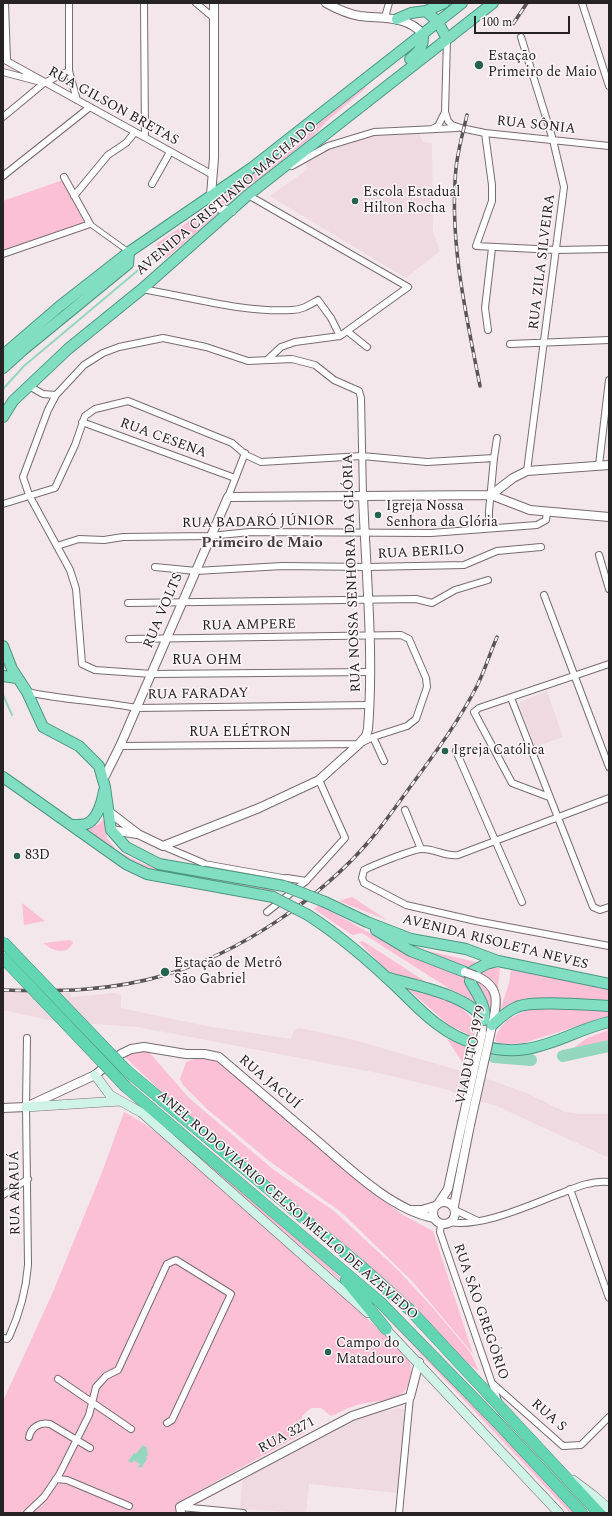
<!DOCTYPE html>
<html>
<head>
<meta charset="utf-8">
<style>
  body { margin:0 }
  #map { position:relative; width:612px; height:1516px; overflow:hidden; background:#f4e7eb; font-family:Spectral,serif }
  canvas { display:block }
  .frame { position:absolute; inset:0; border:4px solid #272224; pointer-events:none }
  .scale { position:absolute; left:474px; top:16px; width:96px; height:18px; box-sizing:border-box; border:2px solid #272224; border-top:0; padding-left:5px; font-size:12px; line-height:14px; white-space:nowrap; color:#272224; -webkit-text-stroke:3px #fdf6f8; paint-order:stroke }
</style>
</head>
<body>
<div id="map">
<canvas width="612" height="1516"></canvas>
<div class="frame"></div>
<div class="scale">100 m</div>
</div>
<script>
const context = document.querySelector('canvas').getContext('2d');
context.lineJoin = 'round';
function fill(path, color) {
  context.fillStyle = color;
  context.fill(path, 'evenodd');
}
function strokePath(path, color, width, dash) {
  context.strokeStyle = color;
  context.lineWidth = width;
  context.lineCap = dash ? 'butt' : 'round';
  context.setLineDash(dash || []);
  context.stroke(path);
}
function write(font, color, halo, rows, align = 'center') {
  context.font = font + ' Spectral,serif';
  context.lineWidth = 3;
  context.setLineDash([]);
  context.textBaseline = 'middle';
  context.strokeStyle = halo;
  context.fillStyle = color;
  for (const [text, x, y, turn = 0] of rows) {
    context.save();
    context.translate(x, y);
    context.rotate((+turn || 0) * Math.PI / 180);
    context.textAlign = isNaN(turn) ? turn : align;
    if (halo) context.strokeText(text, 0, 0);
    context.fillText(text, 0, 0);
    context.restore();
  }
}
fill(new Path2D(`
  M419,133L423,142L432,143L433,232L440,251L406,278L270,196L308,169L305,164L329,147L374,135Z
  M547,691L563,737L535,747L519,704L520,702Z
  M3,991L71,993V997L114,993L121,995V1008L206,1026L291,1039L294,1030L300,1028L351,1039L485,1078L529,1094L565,1112L579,1114H609V1158L497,1106L458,1095L449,1090L388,1075L175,1034L136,1027L53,1021L3,1010Z
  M397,1408L405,1409L398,1493L309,1484L306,1513L240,1509L242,1480L366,1415Z`), '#efdae1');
fill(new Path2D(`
  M365,87L366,88L327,121L313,136L226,207L222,205L219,199L237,187Z
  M63,180L84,222L3,252V201Z
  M211,206L218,214L166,258L156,244Z
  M105,818L107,838L117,851L143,864L275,889L271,893L146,869C122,859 106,845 87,828L99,824Z
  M352,897L387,920L339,901Z
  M22,903L45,921L24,925Z
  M319,905L406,953L467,976L481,1009L362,933L352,935L314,909Z
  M70,940L73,942C68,956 52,951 43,943Z
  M363,941L440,991L391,975L359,942Z
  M415,948L480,963L472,969Z
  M490,968H500L498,988L493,980L477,971Z
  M511,970L609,989V1002H551L499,1014L509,983Z
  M474,978C494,987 493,999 490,1018L487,1006L473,980Z
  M402,984C424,992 484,1005 474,1037L449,1025Z
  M534,1008L609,1009V1016L524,1043L504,1045L495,1041C500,1020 515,1015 534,1008Z
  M609,1030V1044L567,1053L587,1038Z
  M447,1039L470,1048L465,1066Z
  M130,1052H149L189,1098L274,1170L334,1211L399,1271L432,1307L470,1352L479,1371L465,1362L190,1119L125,1057Z
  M197,1058L210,1059L224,1065L364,1186L403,1215L433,1231L473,1354L413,1282L341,1212L269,1161L207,1109L183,1085L180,1079L186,1062Z
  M124,1099L146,1107L322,1256L348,1287L240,1195Z
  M124,1112C157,1128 195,1166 223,1191C285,1245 345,1298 405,1353C411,1363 413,1370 409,1382C402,1406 377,1399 357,1405C348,1407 340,1413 331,1416L321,1408H311L302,1416L301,1424L304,1433L186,1498L177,1507V1513H3V1401L53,1292L102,1172Z
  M377,1303L579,1513H570L384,1315Z`), '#fbc0d5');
fill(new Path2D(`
  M143,1445L147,1448L148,1455L146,1457L147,1459L141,1468L138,1467L140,1464L134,1460L132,1463L128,1461L134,1453L136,1454Z`), '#94d6be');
strokePath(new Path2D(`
  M3,389L24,366L161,251
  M3,695L12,715`), '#94d6be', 2);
strokePath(new Path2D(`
  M563,1056L609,1046
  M494,1057L531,1060`), '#94d6be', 12);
const pedestrian = new Path2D(`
  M90,224L129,252
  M203,863L287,878`);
const minor = new Path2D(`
  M5,3L7,61
  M69,3V71L77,100
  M144,3L145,137
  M196,3L214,18
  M582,3L609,86
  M385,17L389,3
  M521,37L553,140L564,187L527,471
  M447,40L445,112L448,121L452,125L461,128L485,133L609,146
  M3,59L213,175
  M3,72L37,81
  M3,117L44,83L69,71
  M434,128L438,126L445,112
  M485,133L492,185V201L476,246L556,250L609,249
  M292,166L328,146L374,132L457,128
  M3,176L90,107
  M152,184L170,152
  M248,195L408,287L340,336L295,342L281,347L267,360
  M74,196L108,155L126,143L135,132
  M3,254L90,224L64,177
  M142,289C189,297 245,313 292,310C302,310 309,305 318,300L331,318L340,336
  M488,330L485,308L492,248
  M347,331L367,347
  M510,344L609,340
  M29,386L43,394L56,395
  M82,422L235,478
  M599,465L609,380
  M363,496L361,398L359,391L334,380L315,365L292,359L248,361L206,347L163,338L119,347L103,353L84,365L56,395L48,410L23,477L29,495L70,570L76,589L82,664L95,670L152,674L371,672
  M228,497L245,453
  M3,504L55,488L75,445L85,416L95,409L128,401L232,443L246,455L261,462L362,456L427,462L494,458L497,438
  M489,528V511L494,458
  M57,546L79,539L104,540L123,537L210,536L250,532L431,533L537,525L546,520L547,511
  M599,555L609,589
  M155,567L196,571L282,566L368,567L464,565L497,551L541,547
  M544,595L609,767
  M128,603L416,599L432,603L455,590L488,580
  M27,692C64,700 100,701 137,708L370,705
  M511,698L593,907L600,910L609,907
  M373,737L384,761
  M120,746L359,744L373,737L407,726L416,719L427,687L426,678L409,639L401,635L129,639
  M456,751L522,902
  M549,797L512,783L474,712L479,708L609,664
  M609,798L458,855C445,857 434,848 421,849C411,850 374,865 364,870L362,878L364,883L406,905L476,921L609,946
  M405,810L421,849
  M163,846L203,863
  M287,878L306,881
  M267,912L306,881L345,838L319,780
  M570,1189L609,1298
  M3,1195L28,1179
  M455,1210L478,1221
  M450,1222C482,1228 531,1204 562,1193C576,1187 593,1180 609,1182
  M441,1224L440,1232L498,1401
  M3,1338L7,1339L9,1337C20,1313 26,1291 28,1265L26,1107L27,1038
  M58,1379L131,1429
  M493,1384L563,1446L581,1445L609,1417
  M29,1437C31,1427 40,1422 50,1424L90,1448
  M56,1479L67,1480L129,1506
  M181,1507L243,1513
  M27,1513L44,1497L59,1475L89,1415L96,1387L106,1376L118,1370L167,1264L176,1260L231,1294L172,1420L167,1423
  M399,1513L410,1397`);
const tertiary = new Path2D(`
  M214,3V158L211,195L217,208L232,211
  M326,3C337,9 347,14 360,16C383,19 406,15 423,34
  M491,495L513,478L527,471L609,465
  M104,778L120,746L228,497L491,495L530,510L609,517
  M108,811L138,834L163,846L259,808L319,780L359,744L366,736L368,729C374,651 366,574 363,496
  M111,830L137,834
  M476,976C505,988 495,1009 490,1035
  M3,1108L26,1107L95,1075L121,1054L131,1049L144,1047L186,1054H204L219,1057C251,1084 282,1111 314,1138C347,1166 391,1210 434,1218
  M433 1213a11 11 0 1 1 22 0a11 11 0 1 1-22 0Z
  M438,1204L448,1189L462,1123
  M454,1206L470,1125
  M412,1210H422L435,1206
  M181,1513L180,1507L352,1416L410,1397L419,1362`);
const secondary = new Path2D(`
  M95,1075L110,1095L142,1113L368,1313
  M26,1107L120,1101
  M382,1325L559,1513
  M573,1480L593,1495L609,1509`);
const trunk = new Path2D(`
  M426,11L438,22L447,39
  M397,19L411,13L426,11L444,3
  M410,59C419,52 424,46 423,34
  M3,355L60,306L129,252L253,167L462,3
  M3,368L23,350L128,264L129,252
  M3,417L13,401L68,349L142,289L248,195L493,3
  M3,646L12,669L27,692L43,727L79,746L99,766L105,787L111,830L126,847L159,864L284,886
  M3,676L17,678
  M3,777L126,864L147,874L273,897
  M73,825C77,825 82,825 86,824C97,820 102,802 104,791
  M325,902L367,922L411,939L466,949L498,961L609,984
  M308,915C336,933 361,954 386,977C403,992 419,1011 437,1024C460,1042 497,1054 526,1049C555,1045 581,1028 609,1022
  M376,930L411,951L465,972
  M389,978C417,986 468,995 484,1020
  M484,1020C487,1006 476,993 470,981L473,971L486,964L498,961
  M492,1025C500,1018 507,1011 517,1007C532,1000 589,1005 609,1006`);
const motorway = new Path2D(`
  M126,1070L362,1267L411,1311L599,1513
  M126,1087L380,1302L498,1423L582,1513
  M346,1280L386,1329`);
strokePath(pedestrian, '#776c70', 6);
strokePath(minor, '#776c70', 8);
strokePath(tertiary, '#776c70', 10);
strokePath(secondary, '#776c70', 10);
strokePath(trunk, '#4d9780', 12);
strokePath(motorway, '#4d9780', 12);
strokePath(pedestrian, '#fff', 4.5);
strokePath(minor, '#fff', 6);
strokePath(tertiary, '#fff', 8);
strokePath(secondary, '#d0f3e8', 9);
strokePath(trunk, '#82dec2', 10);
strokePath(motorway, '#62d6b2', 11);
const rail = new Path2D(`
  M513,24L527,3
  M467,115C463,132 458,150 456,168C449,242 466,314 480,386
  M3,990C59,992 111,991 165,975C240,953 321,898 371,839C387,820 401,799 416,779C438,749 460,719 477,686C485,670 490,653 497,637`);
strokePath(rail, '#5b5457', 3.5);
strokePath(rail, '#fdf6f8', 2, [6]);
const tertiaryBridge = new Path2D(`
  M465,972L476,976
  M462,1123L482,1033
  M470,1125L490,1035`);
const trunkBridge = new Path2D(`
  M284,886L325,902
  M273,897L308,915`);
const motorwayBridge = new Path2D(`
  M3,942L126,1070
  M3,958L126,1087`);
strokePath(tertiaryBridge, '#776c70', 10, []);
strokePath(trunkBridge, '#4d9780', 12, []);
strokePath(motorwayBridge, '#4d9780', 12, []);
strokePath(tertiaryBridge, '#fff', 8);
strokePath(trunkBridge, '#82dec2', 10);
strokePath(motorwayBridge, '#62d6b2', 11);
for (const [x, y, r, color] of [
  [479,65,5,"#23634f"],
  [355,201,4,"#23634f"],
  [378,515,4,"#23634f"],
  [445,751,4,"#23634f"],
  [17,856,4,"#23634f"],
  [165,972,5,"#23634f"],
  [328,1352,4,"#23634f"]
]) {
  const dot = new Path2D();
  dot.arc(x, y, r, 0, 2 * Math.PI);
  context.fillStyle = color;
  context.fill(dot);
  strokePath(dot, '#fdf6f8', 1.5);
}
write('14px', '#272224', '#fdf6f8', [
  ["Estação",488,57],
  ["Primeiro de Maio",488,73],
  ["Escola Estadual",363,193],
  ["Hilton Rocha",363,209],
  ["Igreja Nossa",386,507],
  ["Senhora da Glória",386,523],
  ["Igreja Católica",453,751],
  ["83D",25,856],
  ["Estação de Metrô",174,964],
  ["São Gabriel",174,980],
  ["Campo do",336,1344],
  ["Matadouro",336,1360]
], 'left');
write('14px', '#272224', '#fdf6f8', [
  ["RUA GILSON BRETAS",113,107,29],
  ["RUA SÔNIA",536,126,6],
  ["AVENIDA CRISTIANO MACHADO",227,199,-40],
  ["RUA ZILA SILVEIRA",543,262,-83],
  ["RUA CESENA",163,439,20],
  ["RUA BADARÓ JÚNIOR",258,523,-1],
  ["RUA BERILO",421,553,-3],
  ["RUA NOSSA SENHORA DA GLÓRIA",353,573,-92],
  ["RUA VOLTS",164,611,-67],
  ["RUA AMPERE",249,626,-1],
  ["RUA OHM",207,661],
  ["RUA FARADAY",198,695,-1],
  ["RUA ELÉTRON",240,733],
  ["AVENIDA RISOLETA NEVES",495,943,14],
  ["VIADUTO 1979",472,1055,-78],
  ["RUA JACUÍ",269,1083,40],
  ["RUA ARAUÁ",16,1193,-91],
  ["ANEL RODOVIÁRIO CELSO MELLO DE AZEVEDO",287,1206,41],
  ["RUA SÃO GREGÓRIO",480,1312,71],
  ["RUA S",548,1416,41],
  ["RUA 3271",287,1436,-28]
]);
write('bold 15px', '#473d40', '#fdf6f8', [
  ["Primeiro de Maio",262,544]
]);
</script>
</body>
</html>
